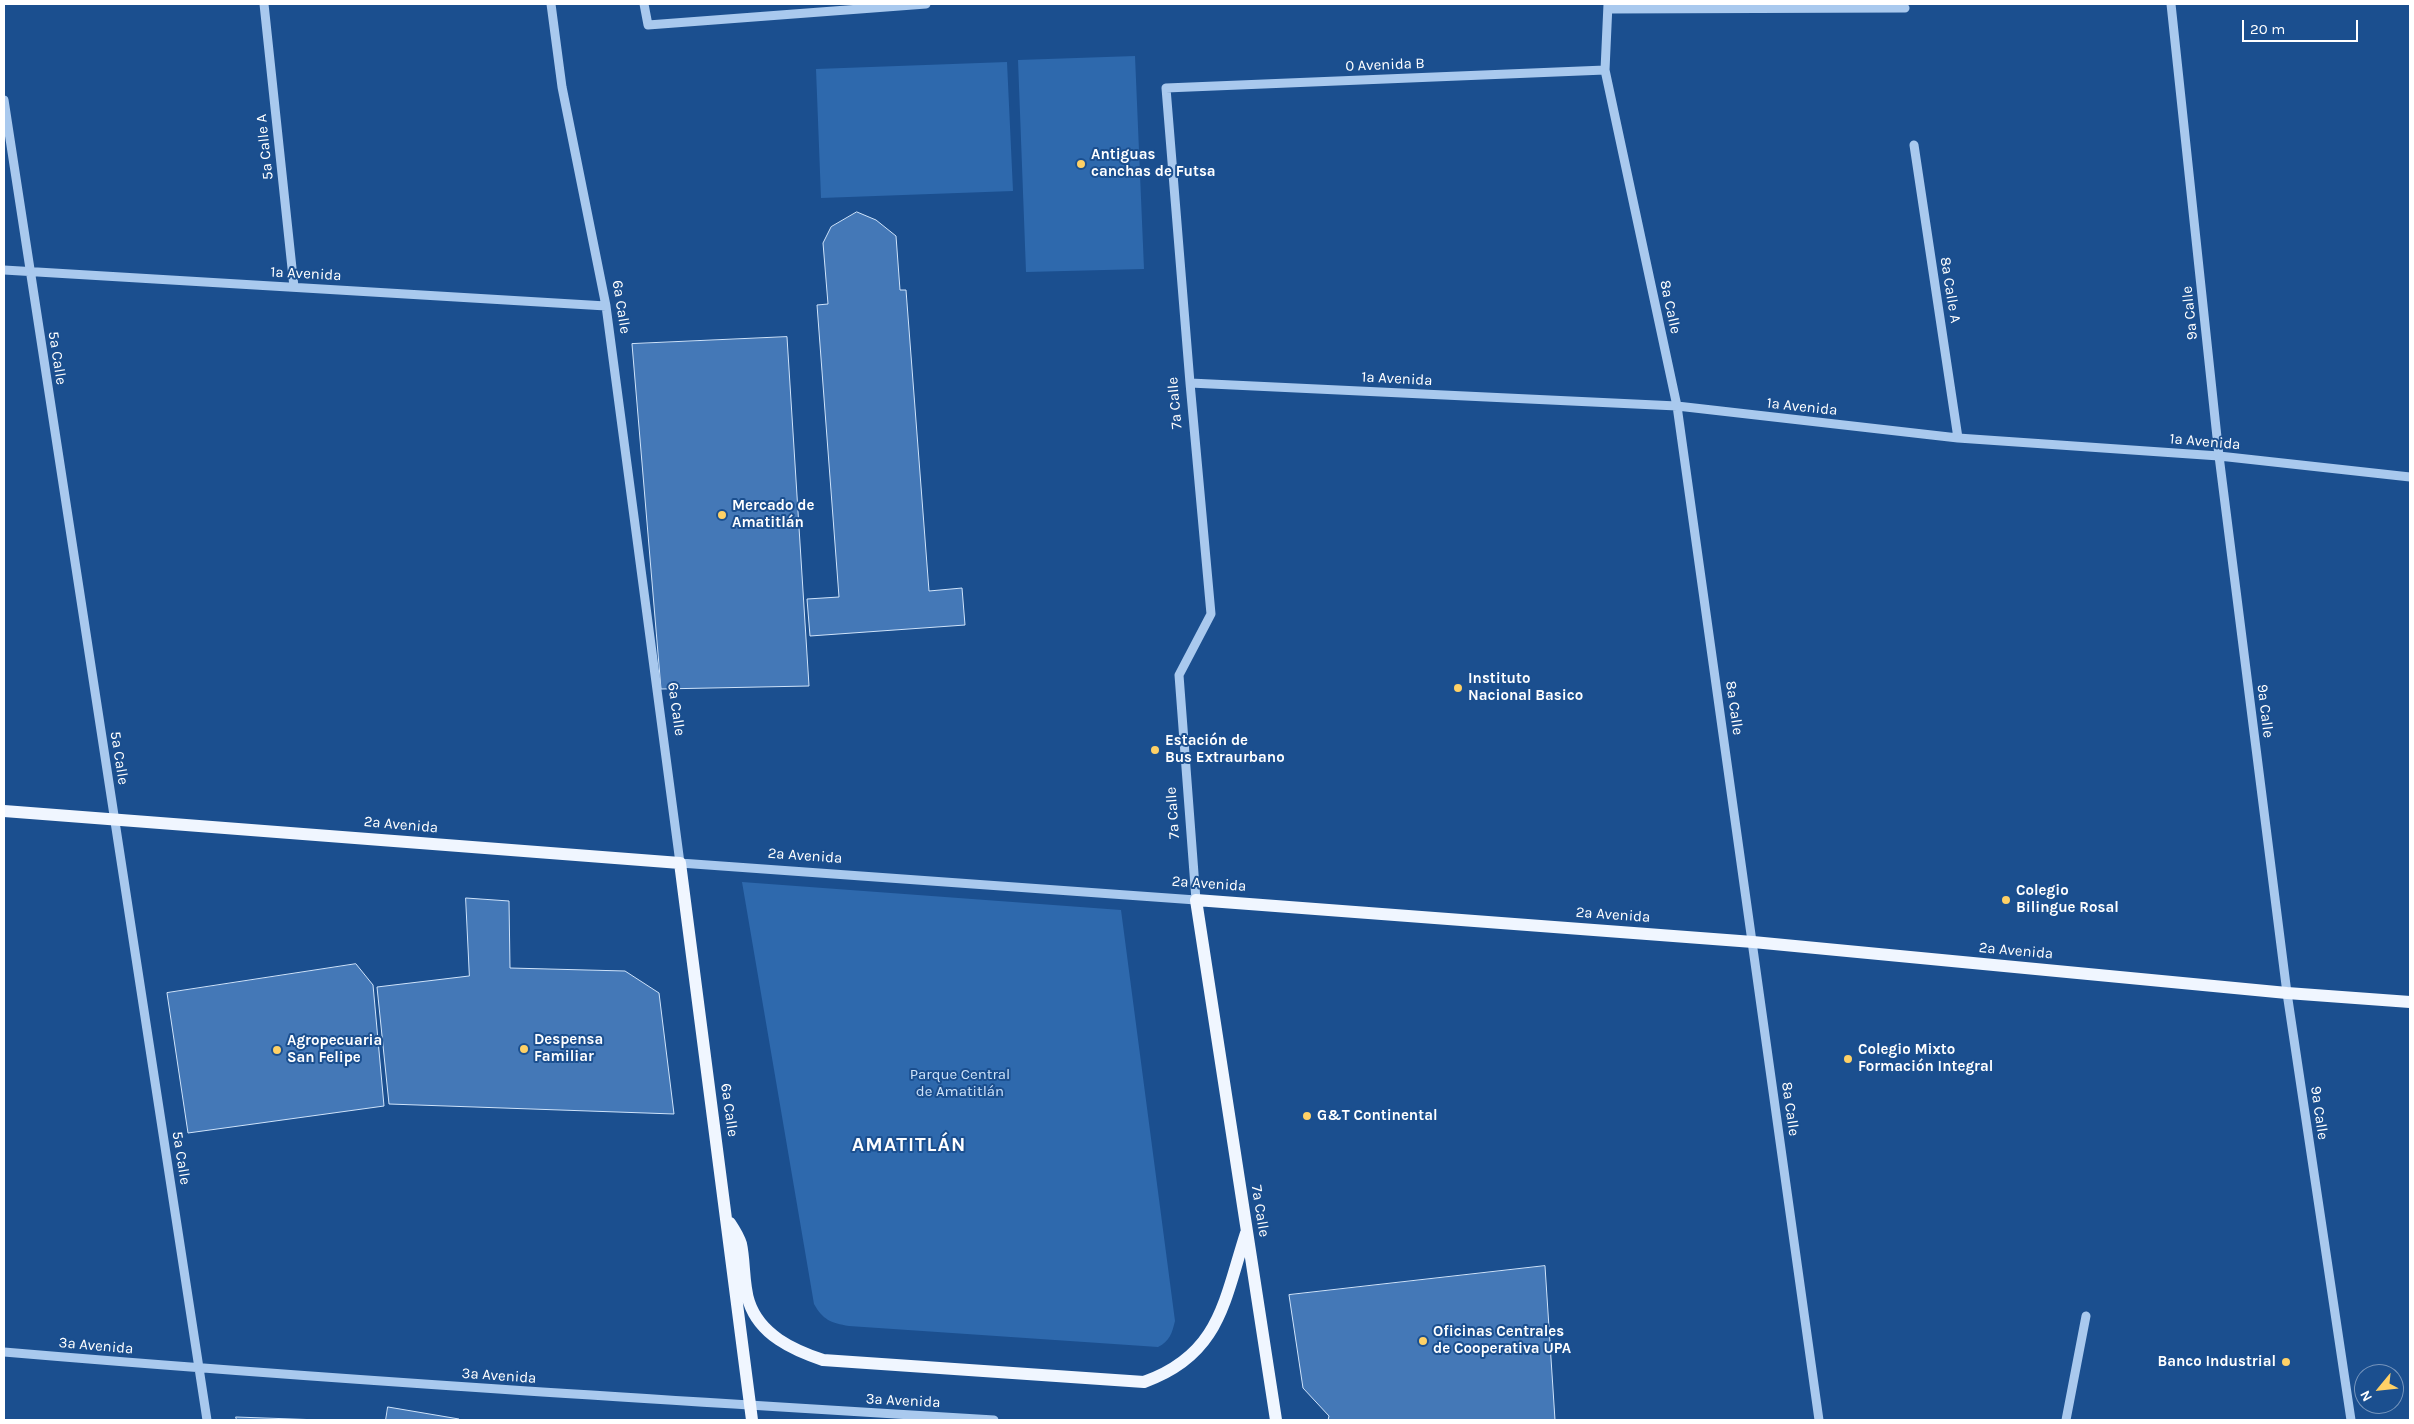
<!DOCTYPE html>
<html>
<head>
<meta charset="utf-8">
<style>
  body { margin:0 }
  #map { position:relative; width:2414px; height:1424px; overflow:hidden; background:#1b4f8f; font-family:Karla,sans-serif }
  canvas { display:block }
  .frame { position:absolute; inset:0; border:5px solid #fff; pointer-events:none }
  .north { position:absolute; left:2354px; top:1364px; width:50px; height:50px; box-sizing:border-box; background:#1b4f8f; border:1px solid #7695bc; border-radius:50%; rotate:242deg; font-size:14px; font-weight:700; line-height:20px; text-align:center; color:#fff }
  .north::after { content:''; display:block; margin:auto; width:18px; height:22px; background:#ffd166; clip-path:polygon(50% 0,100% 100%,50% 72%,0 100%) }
  .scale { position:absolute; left:2242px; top:20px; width:116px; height:22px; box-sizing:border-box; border:2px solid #fff; border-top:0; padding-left:6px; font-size:15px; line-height:18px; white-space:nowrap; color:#fff; -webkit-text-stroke:4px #1b4f8f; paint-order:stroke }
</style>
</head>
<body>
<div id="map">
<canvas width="2414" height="1424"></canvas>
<div class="frame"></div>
<div class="north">N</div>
<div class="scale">20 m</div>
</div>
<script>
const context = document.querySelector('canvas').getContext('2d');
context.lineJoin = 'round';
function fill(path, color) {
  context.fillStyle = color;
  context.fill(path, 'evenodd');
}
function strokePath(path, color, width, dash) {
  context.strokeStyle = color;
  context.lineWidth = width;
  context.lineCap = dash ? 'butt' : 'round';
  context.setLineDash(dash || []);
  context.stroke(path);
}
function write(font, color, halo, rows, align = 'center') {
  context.font = font + ' Karla,sans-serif';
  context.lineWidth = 4;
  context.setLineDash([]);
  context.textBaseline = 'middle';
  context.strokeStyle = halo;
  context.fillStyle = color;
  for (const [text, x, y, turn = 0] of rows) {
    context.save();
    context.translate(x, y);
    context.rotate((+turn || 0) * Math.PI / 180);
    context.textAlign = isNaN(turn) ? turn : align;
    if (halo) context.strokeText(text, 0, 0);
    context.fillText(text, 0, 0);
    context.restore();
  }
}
fill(new Path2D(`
  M1135,56L1144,269L1026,272L1018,60Z
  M1007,62L1013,191L821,198L816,69Z
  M742,882L1121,910L1175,1321C1172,1333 1170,1341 1158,1347L849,1326C831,1323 823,1320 814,1304Z`), '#2e69ad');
const building = new Path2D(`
  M857,212L876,220L896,236L900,290H906L929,591L962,588L965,625L810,636L807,599L839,597L817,305L828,304L823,243L831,227Z
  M787,337L809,686L661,689L632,344Z
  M466,898L509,901L510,968L625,971L659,993L674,1114L389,1104L377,987L469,976Z
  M356,964L373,985L384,1106L188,1133L167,993Z
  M1545,1266L1555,1420H1328L1329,1416L1303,1388L1289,1295Z
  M388,1407L459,1419V1420H386Z
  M236,1417L321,1420H237Z`);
fill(building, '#4478b7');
strokePath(building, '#cfe3fa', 1);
strokePath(new Path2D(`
  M264,4L294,287
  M551,4L562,87L606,306L680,863L1196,900L1179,675L1211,614L1190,383L1166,88L1605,70
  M644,4L648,25L926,4
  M1608,4L1605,70L1677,406L1819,1420
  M2171,4L2219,456L2287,993L2351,1420
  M1609,9L1905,8
  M4,100L207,1420
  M1914,145L1958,438
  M4,270L606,306
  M1190,383L1677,406L1958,438L2219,456L2410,477
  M4,1352C333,1380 663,1400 994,1420
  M2066,1420L2086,1316`), '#a9c9ee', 9);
strokePath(new Path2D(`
  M4,811L680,863L752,1420
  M730,1223C734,1229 739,1237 741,1244C745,1262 743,1284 749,1302C760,1335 793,1350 823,1360L1144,1382C1220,1355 1224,1301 1246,1233
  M1276,1420L1196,900L1753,942L2287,993L2410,1002`), '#f0f6ff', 12);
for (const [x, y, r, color] of [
  [1081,164,5,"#ffd166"],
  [722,515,5,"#ffd166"],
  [1458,688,5,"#ffd166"],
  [1155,750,5,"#ffd166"],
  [2006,900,5,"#ffd166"],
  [524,1049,5,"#ffd166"],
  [277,1050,5,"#ffd166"],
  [1848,1059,5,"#ffd166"],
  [1307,1116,5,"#ffd166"],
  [1423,1341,5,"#ffd166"],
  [2286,1362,5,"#ffd166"]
]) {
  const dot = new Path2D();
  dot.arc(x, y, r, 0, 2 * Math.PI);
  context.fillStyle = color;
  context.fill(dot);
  strokePath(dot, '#1b4f8f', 2);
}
write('15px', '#fff', '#1b4f8f', [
  ["0 Avenida B",1385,65,-2],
  ["5a Calle A",265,147,-96],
  ["1a Avenida",306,274,3],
  ["8a Calle A",1950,290,81],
  ["6a Calle",621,307,81],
  ["8a Calle",1670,307,78],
  ["9a Calle",2190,313,-96],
  ["5a Calle",57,358,81],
  ["1a Avenida",1397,379,3],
  ["7a Calle",1175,403,-95],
  ["1a Avenida",1802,407,6],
  ["1a Avenida",2205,442,5],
  ["8a Calle",1734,708,82],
  ["6a Calle",676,709,82],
  ["9a Calle",2265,711,83],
  ["5a Calle",119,758,81],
  ["7a Calle",1173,813,-94],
  ["2a Avenida",401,825,5],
  ["2a Avenida",805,856,4],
  ["2a Avenida",1209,884,4],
  ["2a Avenida",1613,915,4],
  ["2a Avenida",2016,951,5],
  ["8a Calle",1790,1109,82],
  ["6a Calle",729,1110,82],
  ["9a Calle",2319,1113,82],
  ["5a Calle",181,1158,81],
  ["7a Calle",1260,1211,81],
  ["3a Avenida",96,1346,5],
  ["3a Avenida",499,1376,4],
  ["3a Avenida",903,1401,3]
]);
write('bold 15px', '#fff', '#1b4f8f', [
  ["Antiguas",1091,155],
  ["canchas de Futsa",1091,172],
  ["Mercado de",732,506],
  ["Amatitlán",732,523],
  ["Instituto",1468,679],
  ["Nacional Basico",1468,696],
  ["Estación de",1165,741],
  ["Bus Extraurbano",1165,758],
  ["Colegio",2016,891],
  ["Bilingue Rosal",2016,908],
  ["Despensa",534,1040],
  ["Familiar",534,1057],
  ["Agropecuaria",287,1041],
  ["San Felipe",287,1058],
  ["Colegio Mixto",1858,1050],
  ["Formación Integral",1858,1067],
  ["G&T Continental",1317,1116],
  ["Oficinas Centrales",1433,1332],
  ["de Cooperativa UPA",1433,1349],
  ["Banco Industrial",2276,1362,"right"]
], 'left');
write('15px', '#cfe3fa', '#1b4f8f', [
  ["Parque Central",960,1075],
  ["de Amatitlán",960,1092]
]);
context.letterSpacing = '1px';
write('bold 20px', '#fff', '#1b4f8f', [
  ["AMATITLÁN",909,1145]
]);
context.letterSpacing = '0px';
</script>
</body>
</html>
